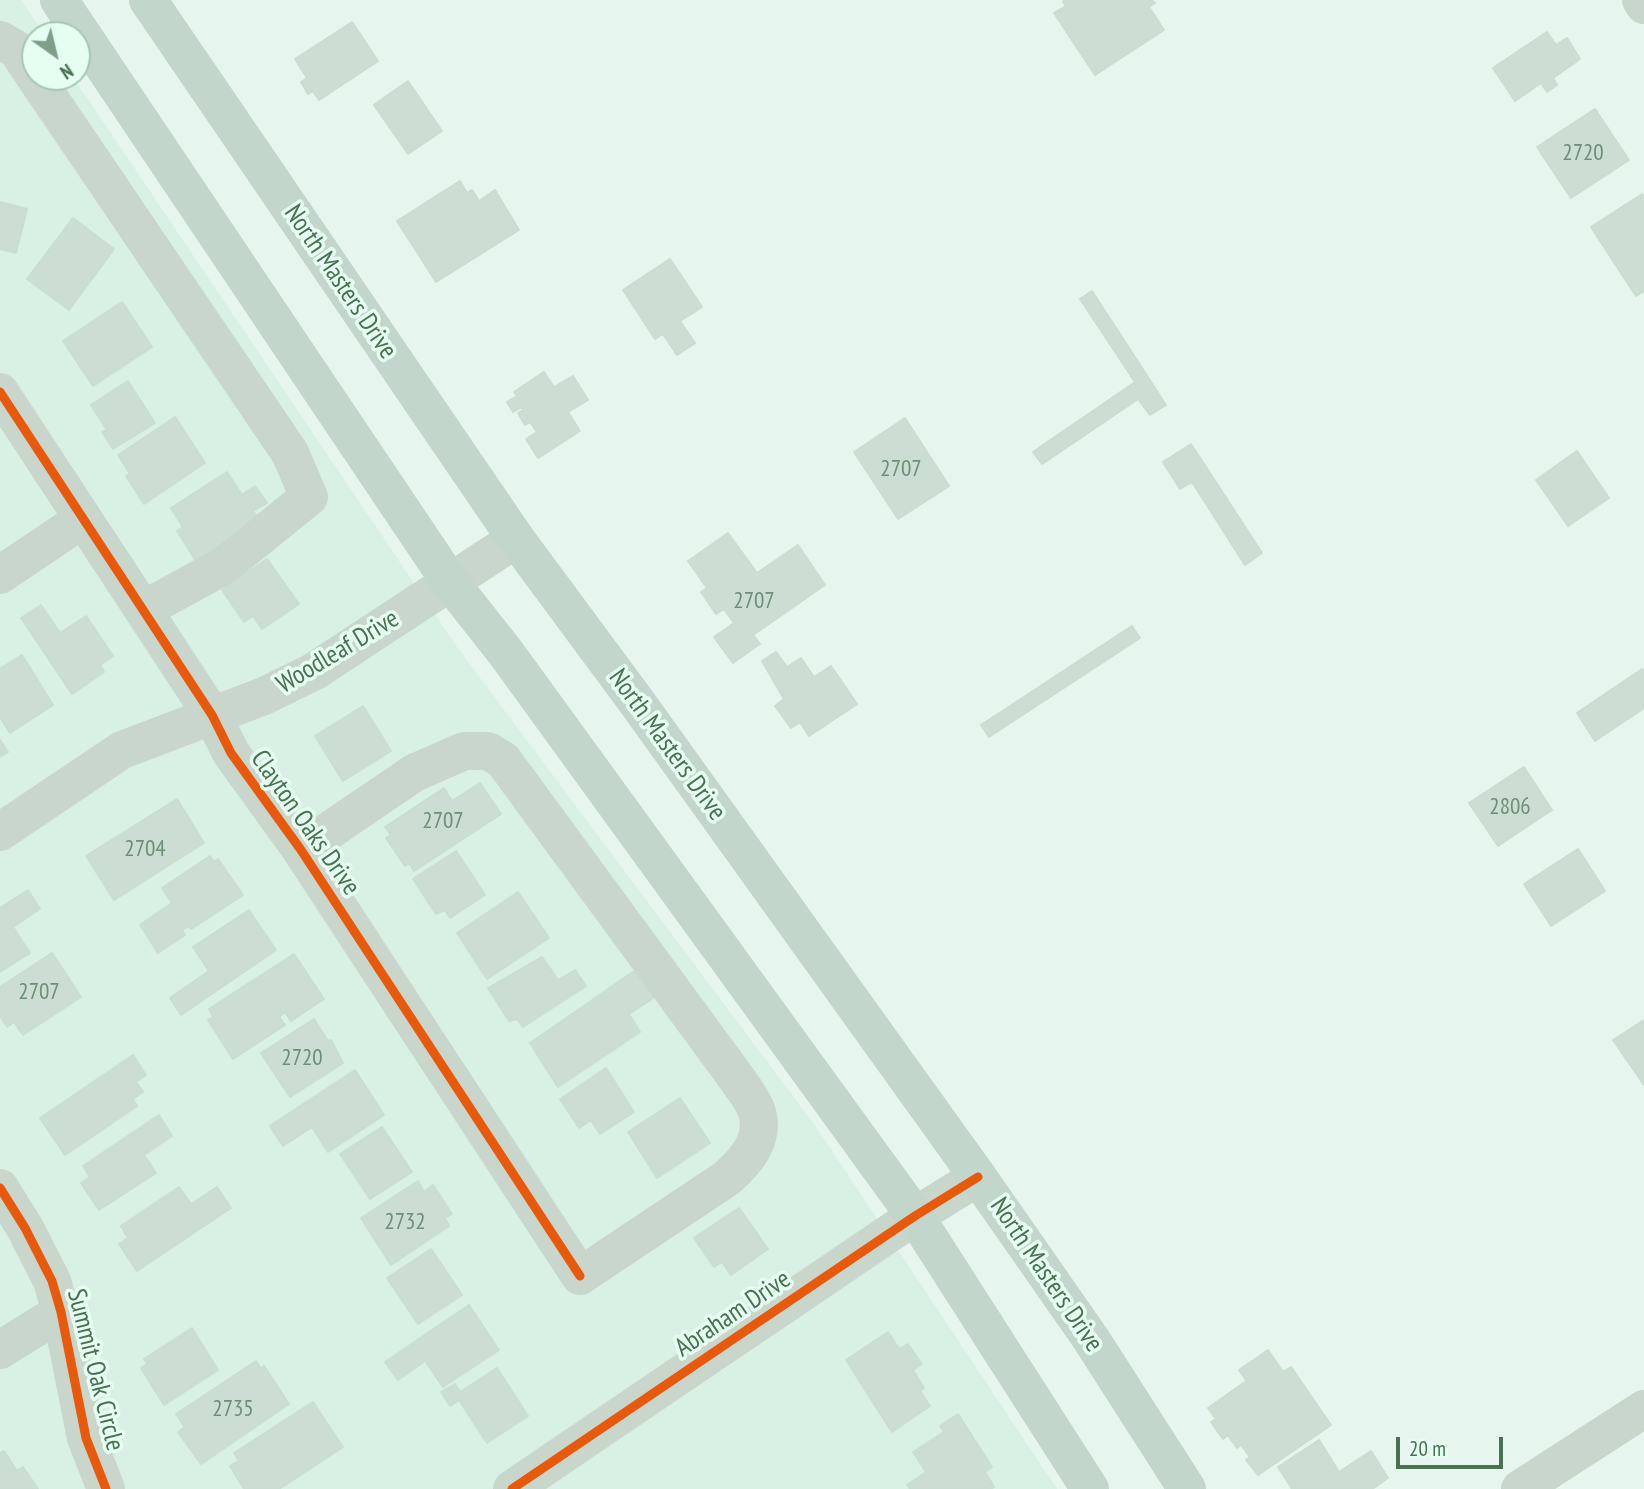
<!DOCTYPE html>
<html>
<head>
<meta charset="utf-8">
<style>
  body { margin:0 }
  #map { position:relative; width:1644px; height:1489px; overflow:hidden; background:#e6f5ee; font-family:"PT Sans Narrow",sans-serif }
  canvas { display:block }
  .north { position:absolute; left:21px; top:21px; width:70px; height:70px; box-sizing:border-box; background:#e6fef2; border:2px solid #a7c6b2; border-radius:50%; rotate:146deg; font-size:19px; font-weight:700; line-height:28px; text-align:center; color:#497152 }
  .north::after { content:''; display:block; margin:auto; width:24px; height:32px; background:#809f89; clip-path:polygon(50% 0,100% 100%,50% 72%,0 100%) }
  .scale { position:absolute; left:1396px; top:1437px; width:107px; height:32px; box-sizing:border-box; border:4px solid #497152; border-top:0; padding-left:9px; font-size:21px; line-height:24px; white-space:nowrap; color:#497152; -webkit-text-stroke:5px #e6fef2; paint-order:stroke }
</style>
</head>
<body>
<div id="map">
<canvas width="1644" height="1489"></canvas>
<div class="north">N</div>
<div class="scale">20 m</div>
</div>
<script>
const context = document.querySelector('canvas').getContext('2d');
context.lineJoin = 'round';
function fill(path, color) {
  context.fillStyle = color;
  context.fill(path, 'evenodd');
}
function strokePath(path, color, width, dash) {
  context.strokeStyle = color;
  context.lineWidth = width;
  context.lineCap = dash ? 'butt' : 'round';
  context.setLineDash(dash || []);
  context.stroke(path);
}
function write(font, color, halo, rows, align = 'center') {
  context.font = font + ' "PT Sans Narrow",sans-serif';
  context.lineWidth = 7;
  context.setLineDash([]);
  context.textBaseline = 'middle';
  context.strokeStyle = halo;
  context.fillStyle = color;
  for (const [text, x, y, turn = 0] of rows) {
    context.save();
    context.translate(x, y);
    context.rotate((+turn || 0) * Math.PI / 180);
    context.textAlign = isNaN(turn) ? turn : align;
    if (halo) context.strokeText(text, 0, 0);
    context.fillText(text, 0, 0);
    context.restore();
  }
}
fill(new Path2D(`
  M0,0H21L45,35H35V77H73L457,647L816,1127L1057,1489H0Z`), '#d8f1e4');
const building = new Path2D(`
  M1065,0H1152L1155,3L1149,7L1164,30L1095,75L1054,13L1066,6L1063,2Z
  M352,22L378,61L319,100L313,91L308,94L301,82L307,78L295,59Z
  M1547,32L1556,45L1567,38L1580,59L1553,78L1557,85L1547,92L1541,83L1515,101L1493,68Z
  M408,81L442,131L408,154L374,105Z
  M1595,109L1629,160L1571,198L1537,147Z
  M460,181L467,193L472,190L479,201L495,190L519,230L436,282L397,221Z
  M1642,194L1644,197V291L1636,296L1591,227Z
  M0,202L27,209L16,253L0,249Z
  M73,218L114,249L69,310L27,279Z
  M670,259L702,307L680,321L695,343L677,355L663,334L655,339L623,290Z
  M1092,291L1166,405L1150,415L1138,399L1042,464L1033,452L1135,382L1080,299Z
  M122,302L152,347L93,386L63,341Z
  M544,372L554,387L573,376L588,400L568,412L580,431L538,458L526,439L537,432L530,422L525,425L518,413L523,410L522,407L513,412L507,402L517,396L514,392Z
  M128,381L155,423L113,449L102,432L107,430L91,405Z
  M175,417L205,463L144,504L126,476L130,474L118,455Z
  M905,418L949,486L898,519L854,452Z
  M1191,444L1262,553L1245,565L1192,482L1180,489L1163,462Z
  M1577,451L1609,498L1568,526L1536,480Z
  M227,472L242,495L255,486L267,503L253,511L259,520L196,561L177,531L183,527L171,508Z
  M728,533L757,573L798,545L825,585L753,635L760,644L733,663L714,637L734,623L724,609L716,614L701,592L707,588L688,561Z
  M267,559L299,604L262,629L253,616L244,622L222,590Z
  M41,605L60,633L86,616L113,656L100,665L104,672L72,694L21,618Z
  M1132,626L1140,638L989,737L981,725Z
  M776,652L787,667L801,658L814,677L831,666L857,704L809,736L800,722L791,728L775,706L784,699L762,661Z
  M22,655L53,705L10,733L0,717V669Z
  M1642,669L1644,672V708L1595,741L1577,713Z
  M363,706L391,751L343,781L315,736Z
  M0,740L8,752L0,757Z
  M1524,767L1552,810L1498,846L1469,803Z
  M480,783L501,814L414,871L409,863L405,866L386,838L391,835L385,827L444,788L452,801Z
  M177,799L204,843L114,900L86,856Z
  M1578,849L1605,891L1551,926L1524,884Z
  M456,851L485,895L450,918L445,910L436,914L413,879Z
  M210,856L214,862L218,859L243,895L191,929L189,926L182,930L185,935L158,953L140,925L172,903L162,888Z
  M28,890L40,909L13,927L30,953L0,972V908Z
  M518,892L549,938L487,979L457,933Z
  M249,910L276,950L181,1015L170,998L209,971L193,947Z
  M52,953L81,997L23,1035L14,1022L7,1027L0,1016V1006L2,1005L0,1001V987Z
  M294,954L324,999L291,1021L285,1012L279,1017L285,1025L233,1059L208,1020L213,1017L209,1009Z
  M542,957L558,980L575,970L586,986L523,1027L517,1019L509,1021L488,988Z
  M640,967L658,995L629,1014L640,1032L558,1087L530,1043Z
  M314,1019L328,1041L331,1040L343,1063L290,1097L261,1053Z
  M1644,1020V1085L1613,1040Z
  M133,1055L146,1075L136,1082L143,1092L133,1099L137,1106L65,1155L40,1118Z
  M606,1068L634,1112L600,1134L591,1120L579,1128L560,1099Z
  M355,1070L384,1115L328,1152L312,1127L283,1146L270,1126Z
  M680,1098L710,1143L657,1178L628,1132Z
  M159,1115L172,1136L144,1155L156,1173L99,1210L81,1183L90,1177L83,1166Z
  M382,1127L412,1172L370,1199L340,1154Z
  M418,1181L424,1192L433,1185L452,1214L445,1218L449,1226L391,1265L361,1218Z
  M179,1187L191,1204L217,1187L231,1208L137,1271L119,1244L128,1238L121,1226Z
  M739,1208L768,1249L731,1275L722,1262L714,1267L694,1238Z
  M431,1249L462,1295L418,1324L387,1278Z
  M469,1305L499,1350L443,1387L425,1361L398,1380L385,1362Z
  M192,1328L218,1370L164,1405L141,1368L147,1364L144,1359Z
  M888,1332L899,1349L908,1344L922,1364L913,1370L924,1388L920,1391L930,1406L892,1432L846,1360Z
  M1268,1350L1283,1372L1291,1367L1331,1425L1258,1475L1246,1460L1250,1457L1241,1445L1237,1448L1228,1435L1223,1439L1211,1422L1216,1419L1208,1408L1245,1382L1250,1386L1239,1370Z
  M256,1361L261,1369L264,1366L289,1404L201,1464L178,1432L185,1427L176,1414Z
  M497,1368L528,1416L487,1443L459,1400L450,1406L441,1392L455,1384L460,1392Z
  M313,1402L343,1447L279,1489H244L230,1466L239,1461L234,1453Z
  M958,1414L992,1467L985,1472L994,1487L991,1489H910L907,1485L926,1472L913,1452L944,1432L940,1426Z
  M1319,1440L1339,1472L1371,1451L1388,1478L1372,1489H1292L1278,1467Z
  M4,1451L17,1471L23,1467L38,1489H0V1453Z`);
fill(building, '#ccded3');
strokePath(building, '#c9ded0', 2);
strokePath(new Path2D(`
  M1641,0L1644,5
  M0,40L17,50L35,77
  M35,77L290,453L309,497L225,565L143,610
  M0,392L212,715L231,753L301,850L580,1276L727,1178C746,1161 765,1140 757,1112C754,1102 746,1092 740,1083L503,760L488,751H464L414,773L301,850
  M0,575L83,519
  M0,832L122,750L264,696L313,672L516,539
  M0,1188L25,1228L52,1281L61,1312L86,1438L106,1489
  M0,1350L61,1312
  M512,1489L915,1216L978,1177
  M1520,1489L1644,1409`), '#c9d6cc', 38);
strokePath(new Path2D(`
  M59,0L450,582L506,653L915,1216L1090,1489
  M148,0L516,539L636,701L978,1177L1091,1339L1187,1489`), '#c2d6cb', 38);
strokePath(new Path2D(`
  M0,392L212,715L231,753L301,850L580,1276
  M0,1188L25,1228L52,1281L61,1312L86,1438L106,1489
  M512,1489L915,1216L978,1177`), '#e8590c', 9);
write('23px', '#6c8f75', null, [
  ["2720",1583,153],
  ["2707",901,469],
  ["2707",754,601],
  ["2806",1510,807],
  ["2707",443,821],
  ["2704",145,849],
  ["2707",39,992],
  ["2720",302,1058],
  ["2732",405,1222],
  ["2735",233,1409]
]);
write('26px', '#497152', '#e6fef2', [
  ["North Masters Drive",340,282,56],
  ["Woodleaf Drive",338,652,-31],
  ["North Masters Drive",667,745,54],
  ["Clayton Oaks Drive",305,823,55],
  ["North Masters Drive",1046,1275,56],
  ["Abraham Drive",733,1314,-34],
  ["Summit Oak Circle",95,1370,76]
]);
</script>
</body>
</html>
